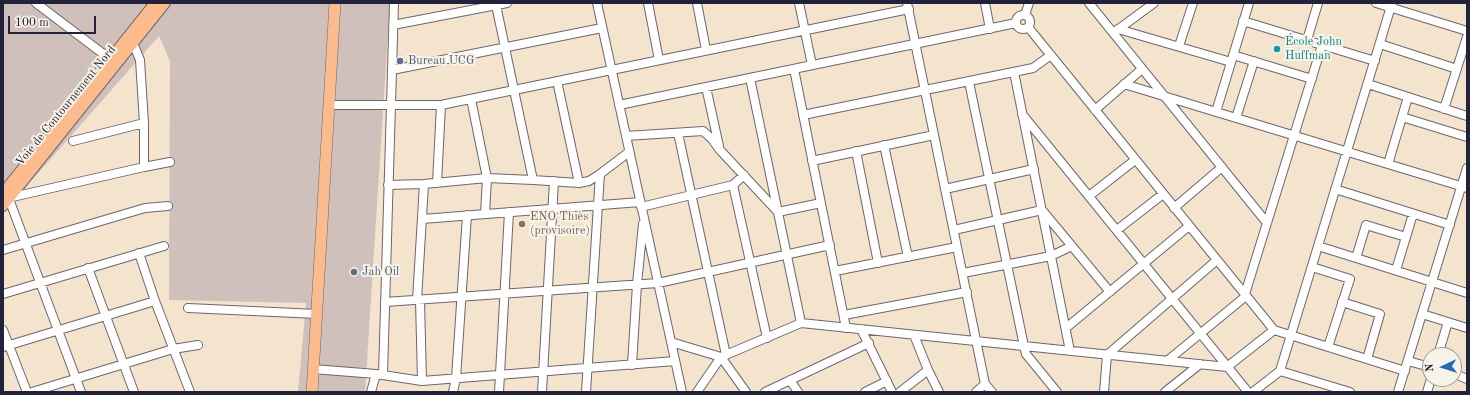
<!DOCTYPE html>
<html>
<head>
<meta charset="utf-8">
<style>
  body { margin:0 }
  #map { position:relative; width:1470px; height:395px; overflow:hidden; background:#f4e4cd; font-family:"Old Standard TT",serif }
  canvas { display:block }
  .frame { position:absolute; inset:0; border:4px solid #22223b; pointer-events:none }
  .north { position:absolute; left:1422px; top:347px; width:40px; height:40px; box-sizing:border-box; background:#f7f3e8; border:1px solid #a29fa3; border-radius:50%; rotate:266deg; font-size:11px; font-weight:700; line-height:16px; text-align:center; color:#22223b }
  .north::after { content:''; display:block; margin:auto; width:14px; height:18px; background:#1f6fb2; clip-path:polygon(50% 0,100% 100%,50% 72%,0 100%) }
  .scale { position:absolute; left:8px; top:16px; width:88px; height:18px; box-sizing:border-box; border:2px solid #22223b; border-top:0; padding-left:5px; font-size:12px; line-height:14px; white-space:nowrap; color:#22223b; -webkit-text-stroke:3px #f7f3e8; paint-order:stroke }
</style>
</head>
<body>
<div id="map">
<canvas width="1470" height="395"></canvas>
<div class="frame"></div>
<div class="north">N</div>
<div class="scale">100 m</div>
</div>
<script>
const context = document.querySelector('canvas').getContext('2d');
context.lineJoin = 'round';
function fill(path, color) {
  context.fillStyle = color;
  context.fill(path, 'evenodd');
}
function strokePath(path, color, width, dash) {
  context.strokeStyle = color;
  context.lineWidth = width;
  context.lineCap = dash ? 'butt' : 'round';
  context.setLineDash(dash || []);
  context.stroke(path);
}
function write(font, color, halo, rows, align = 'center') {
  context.font = font + ' "Old Standard TT",serif';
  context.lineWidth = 4;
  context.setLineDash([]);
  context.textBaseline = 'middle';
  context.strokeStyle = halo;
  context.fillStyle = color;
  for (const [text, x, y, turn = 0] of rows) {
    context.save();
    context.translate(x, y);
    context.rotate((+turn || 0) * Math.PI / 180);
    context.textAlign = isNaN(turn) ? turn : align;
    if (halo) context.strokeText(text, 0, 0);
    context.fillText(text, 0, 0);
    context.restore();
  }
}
fill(new Path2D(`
  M3,3H390L365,392H298L306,303L169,300L170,61L159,36L3,213Z`), '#d0c0bc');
const minor = new Path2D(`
  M36,3L110,59
  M597,3L682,392
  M648,3L659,60
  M697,3L706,50
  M799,3L812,65
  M907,3L985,384L992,392
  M985,3L990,29
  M1089,3L1267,223
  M1376,3L1467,31
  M496,5L533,180
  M1016 22a7 7 0 1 1 14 0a7 7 0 1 1-14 0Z
  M1025,15L1029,3
  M1243,21L1375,61
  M393,25L507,3
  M1028,27L1274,330L1405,371
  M1118,29L1231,62
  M1116,31L1154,3
  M1307,40L1318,3
  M1380,44L1457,69
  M1179,46L1193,3
  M1233,55L1312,79
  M794,69L846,328
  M392,70L602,28
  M1014,72L1070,351
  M750,78L801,323
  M557,81L579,183
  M969,82L1024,346L1026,354L1057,392
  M1124,84L1467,188
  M1368,84L1467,116
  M706,87L719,146
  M471,99L487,178L485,214
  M329,105H441L909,9
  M619,105L1016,23
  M1444,109L1467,37
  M1095,110L1142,69
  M1216,112L1249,3
  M1022,114L1248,392
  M803,115L1033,68L1051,55
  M1402,117L1467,137
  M1236,118L1254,61
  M678,133L726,355
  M626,136L703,131L712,139L719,149L778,212L821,203
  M73,141L144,123
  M884,145L908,257
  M856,151L878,263
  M812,161L934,135
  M1388,164L1408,97
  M144,167L170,162
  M437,183L441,105
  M388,185L424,184L487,178L533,180L579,183L589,181L600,174L629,152
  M733,185L767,338
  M945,189L1034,169
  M1335,189L1450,225
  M1089,196L1135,160
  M8,198L144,167V123L140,60L133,43
  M9,199L81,392
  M641,207L733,185L744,175
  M1174,208L1222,167
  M422,219L640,202
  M954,230L1042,210L1110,292
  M1117,230L1163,194
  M1318,246L1467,293
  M3,250L145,208L168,206
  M139,253L155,301L190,392
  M1356,258L1366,225L1406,237
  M1312,267L1350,279L1328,347
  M88,268L134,392
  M1396,270L1413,214
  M835,271L957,247
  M963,273L1051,256L1072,246
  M3,294L164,246
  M1245,294L1322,45
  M417,300L424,184
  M420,300L422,381
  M385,302L658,283L830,245
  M1342,302L1380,314L1367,359
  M188,308L317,314
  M1422,314L1467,328
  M844,315L967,292
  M1066,328L1189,226
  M861,329L892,392
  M3,330L27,392
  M914,335L928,370L939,392
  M671,342L721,357L746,392
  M3,347L155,301
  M1438,355L1448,322
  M1167,361L1246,296
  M1408,361L1430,367
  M632,365L637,284L643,224
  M313,369L376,374L422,381L675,361
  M1280,371L1350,392
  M383,375L394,3
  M1460,376L1467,379
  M790,380L798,392
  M32,392L173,349L198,345
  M371,392L376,374
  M453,392L456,378L467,215
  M499,392L509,212
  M542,392L554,181
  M586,392L600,174
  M697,392L721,357L801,323L1227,367L1274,330
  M765,392L869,343
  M865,392L887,381
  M900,392L928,370
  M976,392L985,384
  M1104,392L1107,355L1217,260
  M1165,392L1200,364
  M1253,392L1280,371L1392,3
  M1398,392L1467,168
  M1427,392L1431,379`);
const major = new Path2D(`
  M3,193L155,3
  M3,206L165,3`);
const highway = new Path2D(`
  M312,392L335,3`);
strokePath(minor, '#6c666e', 10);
strokePath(major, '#6c666e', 12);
strokePath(highway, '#6c666e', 12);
strokePath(minor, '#fff', 8);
strokePath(major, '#fbbb8d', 10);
strokePath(highway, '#fbbb8d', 11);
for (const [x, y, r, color] of [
  [1277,49,4,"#0f9aa8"],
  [400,61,4,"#5c6f8a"],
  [522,224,4,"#8d6e63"],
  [354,272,4,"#5c6f8a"]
]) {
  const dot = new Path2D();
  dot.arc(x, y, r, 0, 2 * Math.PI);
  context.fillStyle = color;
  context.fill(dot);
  strokePath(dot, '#f7f3e8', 1.5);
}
write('12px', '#0d838f', '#f7f3e8', [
  ["École John",1285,42],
  ["Huffman",1285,56]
], 'left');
write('12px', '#4e5e75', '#f7f3e8', [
  ["Bureau UCG",408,61],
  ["Jah Oil",362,272]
], 'left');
write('12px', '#22223b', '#f7f3e8', [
  ["Voie de Contournement Nord",66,106,-51]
]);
write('12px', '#785e54', '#f7f3e8', [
  ["ENO Thiès",530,217],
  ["(provisoire)",530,231]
], 'left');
</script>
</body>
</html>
